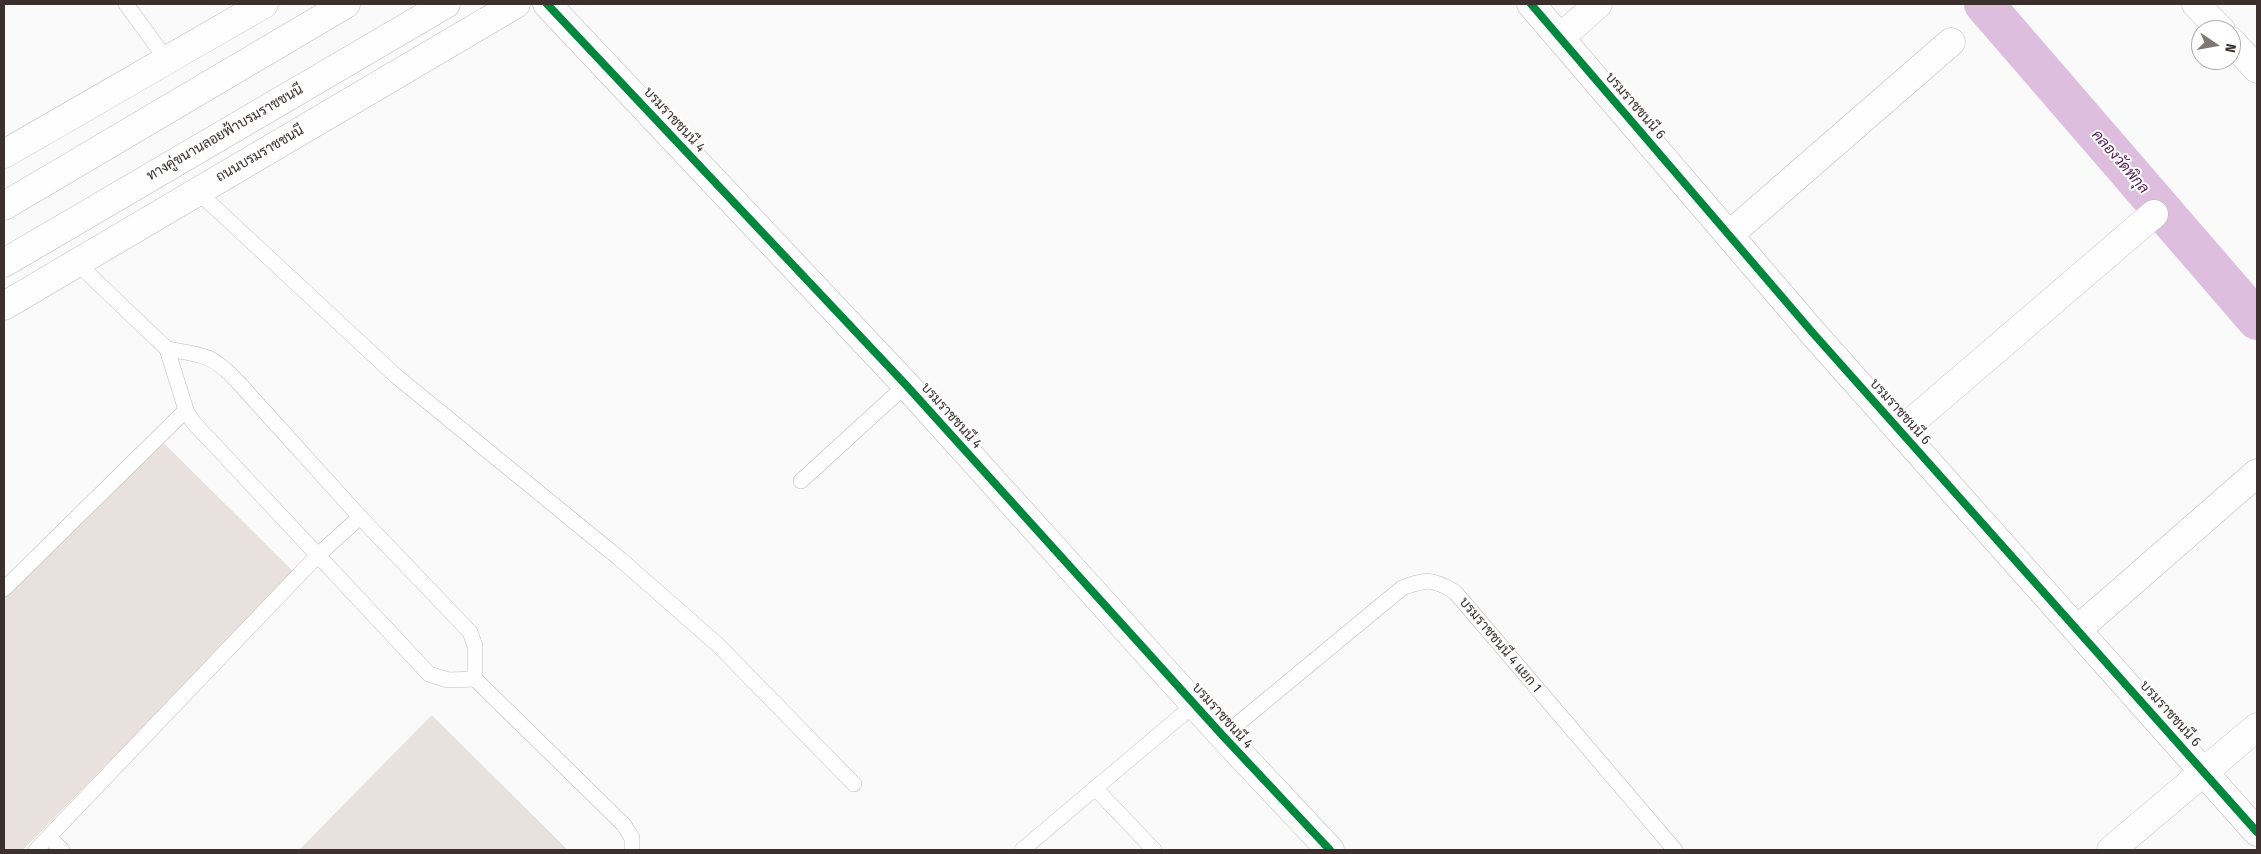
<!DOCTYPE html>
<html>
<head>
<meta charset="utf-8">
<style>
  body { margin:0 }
  #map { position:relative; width:2261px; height:854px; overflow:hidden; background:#fafafa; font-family:"Fira Sans Condensed",sans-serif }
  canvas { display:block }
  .frame { position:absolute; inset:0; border:5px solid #3c302f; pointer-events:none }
  .north { position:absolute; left:2191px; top:20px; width:50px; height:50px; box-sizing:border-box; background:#fff; border:1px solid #b1acac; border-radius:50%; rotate:102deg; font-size:14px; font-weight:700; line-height:20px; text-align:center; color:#3c302f }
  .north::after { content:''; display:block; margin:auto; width:18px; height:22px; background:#7e7776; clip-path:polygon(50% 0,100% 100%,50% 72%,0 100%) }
</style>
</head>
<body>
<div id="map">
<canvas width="2261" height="854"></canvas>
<div class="frame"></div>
<div class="north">N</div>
</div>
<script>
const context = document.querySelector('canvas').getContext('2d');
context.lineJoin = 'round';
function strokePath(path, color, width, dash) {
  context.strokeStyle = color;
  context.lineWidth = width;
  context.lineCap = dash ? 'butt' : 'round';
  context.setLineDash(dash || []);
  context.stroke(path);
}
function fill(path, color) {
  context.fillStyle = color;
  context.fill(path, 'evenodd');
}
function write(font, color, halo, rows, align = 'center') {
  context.font = font + ' "Fira Sans Condensed",Sarabun,sans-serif';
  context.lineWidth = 4;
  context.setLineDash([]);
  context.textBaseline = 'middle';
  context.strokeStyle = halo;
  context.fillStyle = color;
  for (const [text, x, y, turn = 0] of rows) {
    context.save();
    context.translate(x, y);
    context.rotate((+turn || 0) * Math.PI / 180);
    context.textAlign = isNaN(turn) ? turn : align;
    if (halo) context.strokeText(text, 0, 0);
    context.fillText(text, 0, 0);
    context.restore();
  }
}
strokePath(new Path2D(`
  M1984,4L2257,320`), '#debedf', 40);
const building = new Path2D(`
  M159,439L294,573L22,850H4V597Z
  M432,716L567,850H300Z`);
fill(building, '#e9e1de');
strokePath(building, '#e1dcd9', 1);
const service = new Path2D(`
  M126,4L166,59
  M197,191L396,376L620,559L718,645L854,784
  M77,263L167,349L186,410L193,422L429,674L448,680L475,679L624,825L632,838V850
  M167,349C203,355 212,354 237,381L360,517L470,632L475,646V679
  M801,481L906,385
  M4,589L186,410
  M1223,736L1402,588C1427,579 1432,578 1455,592L1675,850
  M1095,788L1154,850
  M49,837L62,850
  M36,850L318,555L360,517
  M1022,850L1195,704`);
const minor = new Path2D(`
  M547,4L906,385L1223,736L1330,850
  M1531,4L1812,332L2257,832
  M2196,4L2221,30
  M1560,38L1598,4
  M2231,41L2257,69
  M1729,235L1951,42
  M1901,431L2154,214
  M2077,630L2257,473
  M2111,850L2257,727`);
const primary = new Path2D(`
  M4,154L264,4
  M4,206L346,4
  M4,263L446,4
  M4,306L516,4`);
strokePath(service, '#c1bbbb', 16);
strokePath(minor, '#c1bbbb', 29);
strokePath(primary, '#c1bbbb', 29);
strokePath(service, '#fefefe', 15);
strokePath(minor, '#fefefe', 28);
strokePath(primary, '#fefefe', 28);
strokePath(new Path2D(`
  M547,4L906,385L1223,736L1330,850
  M1531,4L1812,332L2257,832`), '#00873e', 8);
write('14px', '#3c302f', '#fff', [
  ["บรมราชชนนี 6",1635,106,49],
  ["บรมราชชนนี 4",674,120,47],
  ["ทางคู่ขนานลอยฟ้าบรมราชชนนี",225,133,-30],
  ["ถนนบรมราชชนนี",260,154,-30],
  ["บรมราชชนนี 6",1900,412,48],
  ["บรมราชชนนี 4",951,416,48],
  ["บรมราชชนนี 4 แยก 1",1500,645,50],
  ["บรมราชชนนี 6",2170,714,48],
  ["บรมราชชนนี 4",1222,716,48]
]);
write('italic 15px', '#501953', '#fff', [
  ["คลองวัดพิกุล",2120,162,49]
]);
</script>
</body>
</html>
